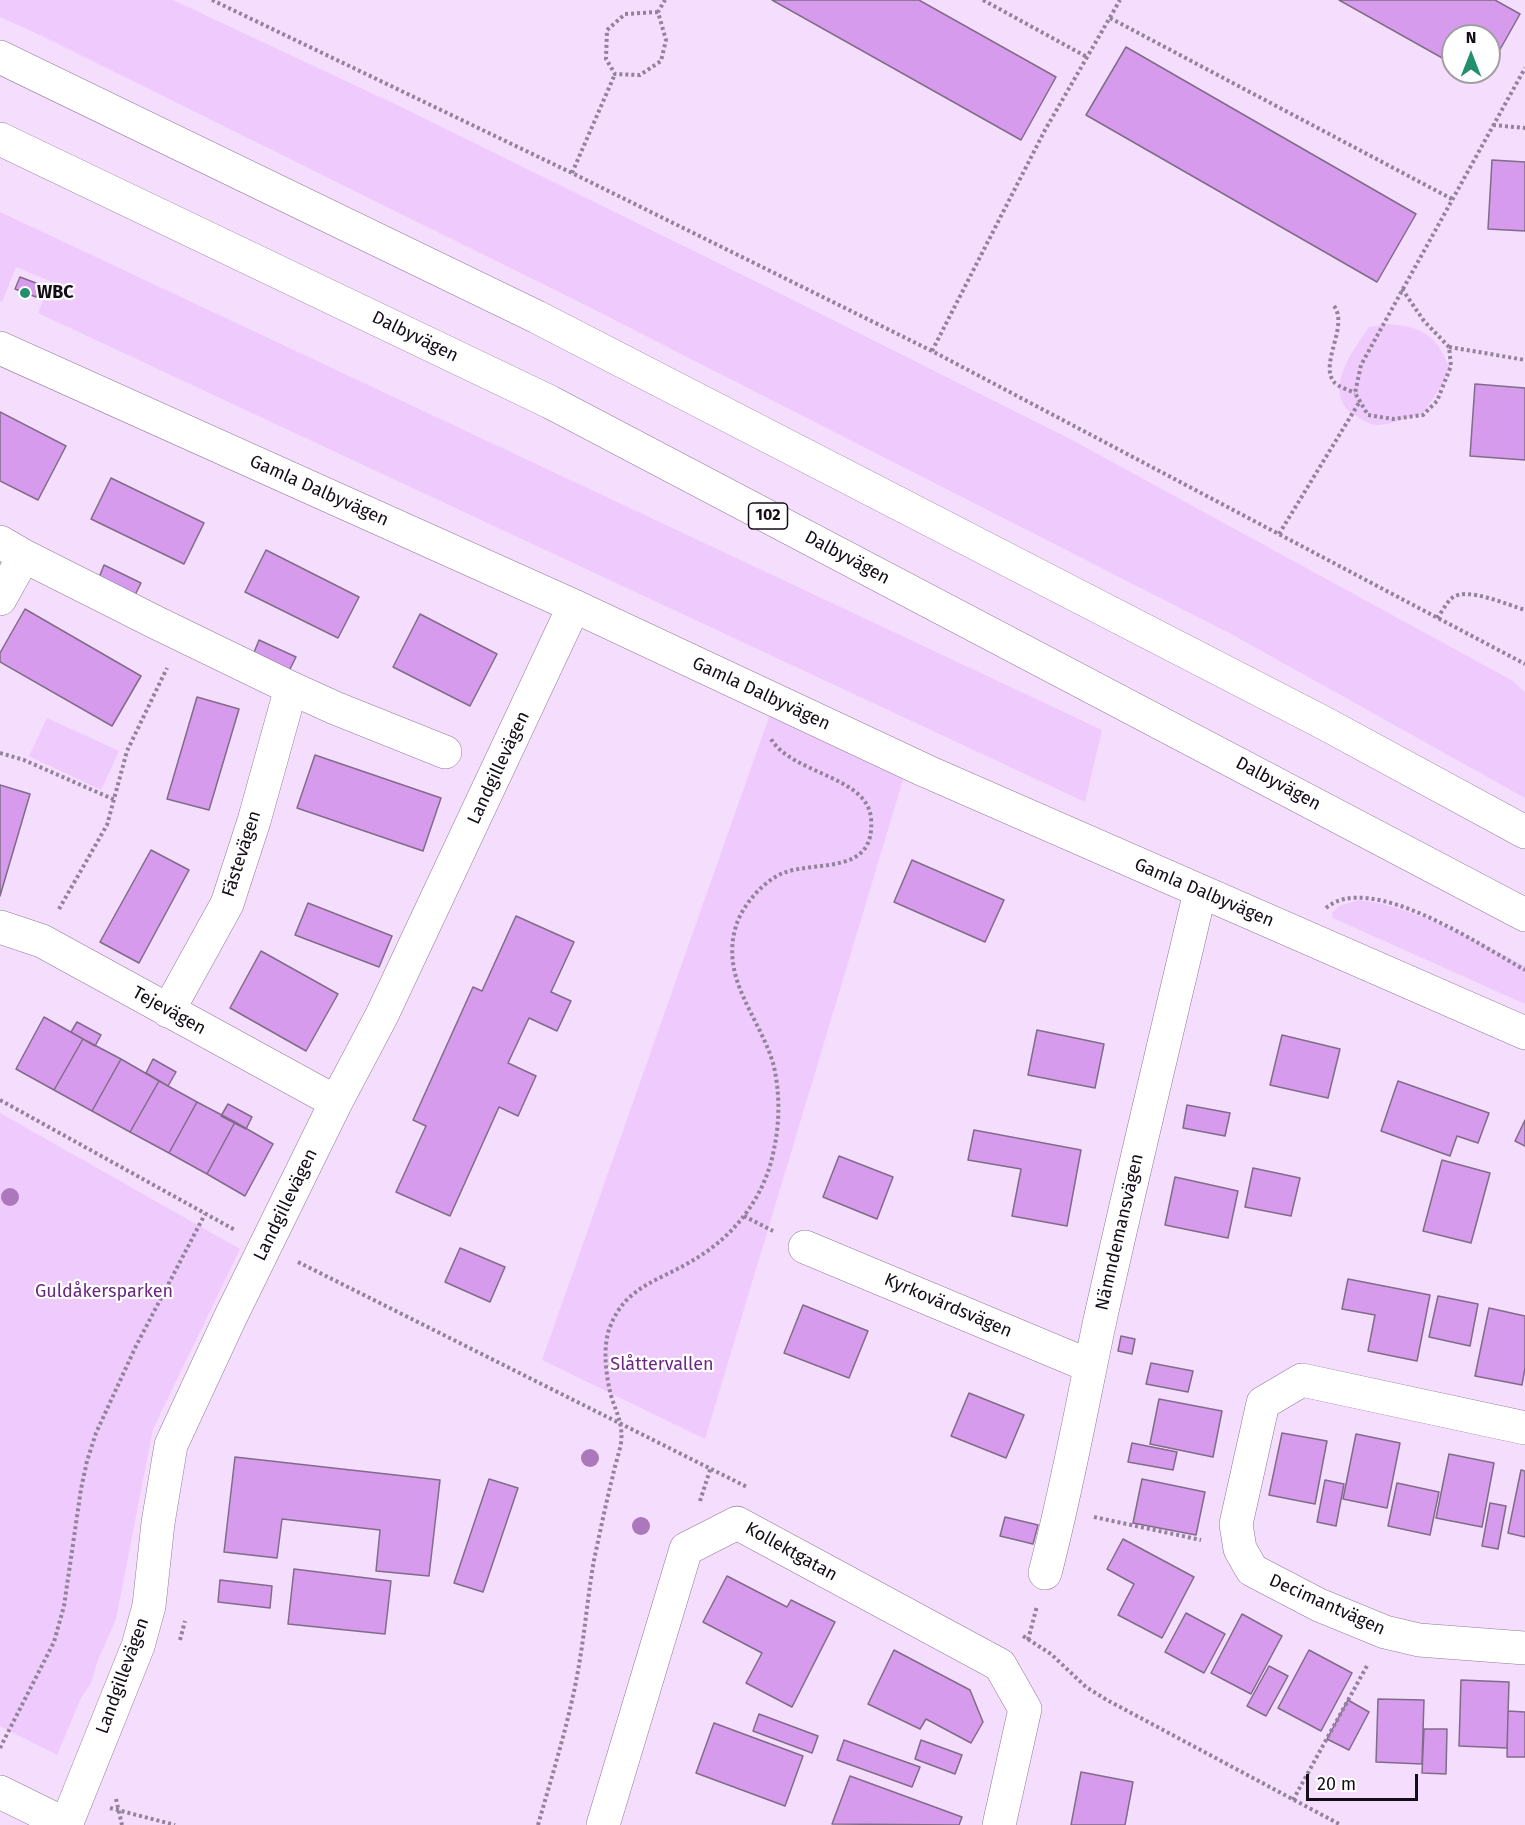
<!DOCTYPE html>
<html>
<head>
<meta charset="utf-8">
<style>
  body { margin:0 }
  #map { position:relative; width:1525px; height:1825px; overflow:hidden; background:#f5ddfe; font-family:"Fira Sans",sans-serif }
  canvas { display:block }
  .north { position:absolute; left:1441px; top:24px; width:60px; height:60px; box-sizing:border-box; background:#fff; border:2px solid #a19ea2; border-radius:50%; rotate:0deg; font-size:16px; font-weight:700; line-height:24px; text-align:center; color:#140c17 }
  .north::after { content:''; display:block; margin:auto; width:21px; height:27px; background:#248f6d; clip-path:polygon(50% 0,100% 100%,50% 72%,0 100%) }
  .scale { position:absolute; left:1306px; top:1774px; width:112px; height:27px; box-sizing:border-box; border:3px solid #140c17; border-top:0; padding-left:8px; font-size:18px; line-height:21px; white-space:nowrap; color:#140c17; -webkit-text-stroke:4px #fff; paint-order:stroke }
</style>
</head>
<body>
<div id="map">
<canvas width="1525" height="1825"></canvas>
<div class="north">N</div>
<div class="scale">20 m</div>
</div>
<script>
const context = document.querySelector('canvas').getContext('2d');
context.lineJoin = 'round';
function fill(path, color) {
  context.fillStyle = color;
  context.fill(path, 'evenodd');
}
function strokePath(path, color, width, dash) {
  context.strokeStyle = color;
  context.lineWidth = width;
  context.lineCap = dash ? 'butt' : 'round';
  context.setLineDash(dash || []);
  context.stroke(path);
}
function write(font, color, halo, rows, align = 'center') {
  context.font = font + ' "Fira Sans",sans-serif';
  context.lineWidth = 4.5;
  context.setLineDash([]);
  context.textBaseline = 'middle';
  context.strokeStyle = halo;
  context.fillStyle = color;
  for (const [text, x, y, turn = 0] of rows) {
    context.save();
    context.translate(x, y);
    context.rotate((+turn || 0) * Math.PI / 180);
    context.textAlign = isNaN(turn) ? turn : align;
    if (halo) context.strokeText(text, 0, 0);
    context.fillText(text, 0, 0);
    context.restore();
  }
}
fill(new Path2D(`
  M0,0H173L399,106L775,291L1072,440L1513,681L1525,692V798L1233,635L589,307L42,36L0,17Z
  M0,212L1102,730L1085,802L38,313L50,281L16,267L2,302L0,301Z
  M1389,324C1422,327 1437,335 1449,367L1443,383L1423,414C1407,416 1393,425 1377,425C1369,424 1362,420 1356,416C1320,394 1352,352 1369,327Z
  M775,700L908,763L705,1439L542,1360Z
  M47,718L119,751L101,790L29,756Z
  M1359,900C1409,905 1480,942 1525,966V1004L1333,918L1332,913L1339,906Z
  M0,1113L240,1249L153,1429L116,1619L98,1660L91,1683L81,1698L57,1755L0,1726Z`), '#efcafc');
const building = new Path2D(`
  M772,0H919L1056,77L1021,140Z
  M1339,0H1495L1520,14L1489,69V36H1453V64Z
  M1126,47L1416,214L1377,282L1086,115Z
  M1492,160L1525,162V231L1488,229Z
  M20,277L41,285L36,297L15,289Z
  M1475,384L1525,388V460L1470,456Z
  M0,412L66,446L38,500L0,481Z
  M111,478L204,523L184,564L91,519Z
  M266,550L359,597L338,638L245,592Z
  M104,565L141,583L134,597L98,580Z
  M25,609L141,676L112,726L0,662V653Z
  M420,614L497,654L470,706L393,667Z
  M259,640L296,657L289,671L253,655Z
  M197,697L239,709L209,810L167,799Z
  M315,755L441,798L423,851L297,808Z
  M0,785L30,794L0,896Z
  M151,850L189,870L139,963L100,942Z
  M912,860L1004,900L985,942L894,902Z
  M308,903L392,936L379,967L295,935Z
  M516,916L574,942L551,992L571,1001L557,1031L529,1018L508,1063L536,1076L518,1116L499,1107L450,1216L396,1192L426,1126L413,1120L473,987L482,991Z
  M261,951L338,994L306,1051L230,1008Z
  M44,1017L83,1039L54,1090L16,1069Z
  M77,1022L101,1035L95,1046L71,1032Z
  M1037,1030L1104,1044L1095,1088L1028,1075Z
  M1282,1035L1340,1049L1328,1098L1270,1085Z
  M83,1039L121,1059L92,1111L54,1090Z
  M121,1059L159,1081L130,1132L92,1111Z
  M153,1059L176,1072L168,1086L146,1073Z
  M159,1081L197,1102L169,1153L130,1132Z
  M1398,1081L1489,1113L1478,1143L1457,1136L1450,1156L1381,1131Z
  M197,1102L235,1122L207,1174L169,1153Z
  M228,1104L252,1117L246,1129L221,1116Z
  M1187,1105L1230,1113L1225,1136L1183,1128Z
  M1525,1120V1146L1515,1141Z
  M235,1122L273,1144L245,1196L207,1174Z
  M974,1130L1081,1150L1067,1226L1012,1216L1021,1169L968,1160Z
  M839,1156L893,1177L877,1219L823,1197Z
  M1442,1160L1490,1173L1471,1243L1423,1231Z
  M1253,1168L1300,1178L1291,1216L1245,1207Z
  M1175,1177L1238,1191L1228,1238L1165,1225Z
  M460,1248L505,1267L490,1302L445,1282Z
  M1348,1279L1430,1295L1417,1361L1368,1351L1375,1315L1342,1309Z
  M1438,1296L1478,1304L1470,1346L1429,1337Z
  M803,1305L868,1331L849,1378L784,1353Z
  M1489,1308L1525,1316V1368L1522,1385L1475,1376Z
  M1121,1336L1135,1339L1132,1354L1118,1351Z
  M1151,1363L1193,1371L1188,1392L1146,1384Z
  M969,1393L1024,1415L1006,1458L951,1436Z
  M1159,1399L1222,1411L1213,1457L1150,1444Z
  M1282,1433L1327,1441L1315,1504L1269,1495Z
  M1356,1434L1400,1443L1387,1508L1343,1499Z
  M1132,1443L1177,1452L1173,1470L1128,1462Z
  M1449,1454L1494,1463L1482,1527L1436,1518Z
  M235,1457L440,1480L429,1576L376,1571L380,1530L282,1519L277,1558L224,1552Z
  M1521,1470L1525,1471V1537L1508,1533Z
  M489,1479L518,1488L483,1592L454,1583Z
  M1142,1479L1205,1492L1196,1535L1133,1523Z
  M1325,1480L1344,1484L1336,1526L1317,1522Z
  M1397,1483L1439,1492L1430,1535L1388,1526Z
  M1490,1503L1506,1506L1498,1549L1482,1546Z
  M1005,1517L1038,1525L1033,1544L1000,1536Z
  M1123,1539L1194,1577L1162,1638L1118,1615L1134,1584L1107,1569Z
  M294,1569L391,1581L385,1634L288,1624Z
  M727,1576L787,1607L791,1600L835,1622L792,1707L746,1683L762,1653L703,1622Z
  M220,1580L272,1586L270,1608L218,1602Z
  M1186,1613L1225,1634L1204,1673L1165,1652Z
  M1242,1614L1282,1636L1251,1694L1211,1673Z
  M894,1650L970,1690L983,1722L971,1743L926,1719L920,1729L868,1704Z
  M1309,1650L1352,1673L1321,1731L1278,1708Z
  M1269,1666L1288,1676L1266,1716L1247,1706Z
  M1461,1680L1509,1682L1507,1748L1459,1746Z
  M1378,1699L1424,1700L1422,1764L1376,1762Z
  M1348,1700L1369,1712L1349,1750L1327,1739Z
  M1508,1711L1525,1712V1757H1507Z
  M759,1714L818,1736L812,1753L753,1731Z
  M714,1723L803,1756L785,1806L696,1773Z
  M1424,1729H1447L1446,1774L1422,1773Z
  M844,1740L920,1767L912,1787L837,1760Z
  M921,1740L962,1755L955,1774L915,1759Z
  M1081,1772L1133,1782L1125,1825H1071Z
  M850,1776L962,1817L959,1825L832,1824Z`);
fill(building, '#d69bec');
strokePath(building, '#816c88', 1.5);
const minor = new Path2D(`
  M0,348L574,606L926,771L1525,1033
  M0,542L24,556L157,623L291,688L335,708L445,752
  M0,599L24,556
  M0,927L42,941L336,1102
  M168,1011L227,904L254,821L291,688
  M805,1247L1090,1366
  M1525,1428L1302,1380L1263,1403L1236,1524L1240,1549L1252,1570L1319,1605L1385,1632L1419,1640L1525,1648
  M1045,1573C1067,1489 1082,1405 1100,1320C1132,1177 1166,1035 1200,892
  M0,1792L67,1825
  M66,1825L138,1646L149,1606L158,1523L171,1445L230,1318L336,1102L382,1015L574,606
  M603,1825L686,1549L737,1523L1000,1665L1025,1709L999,1825`);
const major = new Path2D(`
  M0,57L537,317L1324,723L1525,832
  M0,139L550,402L1525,915`);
strokePath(minor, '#907a98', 34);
strokePath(major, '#907a98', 34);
strokePath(new Path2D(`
  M212,0L572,173L932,351L1525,664
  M983,0L1087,57
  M658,12L625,14L607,30L606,59L615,74L640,75L661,61L666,40L658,12L665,0
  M1110,18L1452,199
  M1493,125L1525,128
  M572,173L615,74
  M1402,289L1424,321L1449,347L1451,366L1437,401L1423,415L1393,419L1368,415L1355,393L1361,365L1525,68
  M1334,306C1349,326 1319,364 1334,382C1338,387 1349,390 1355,393
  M1449,347L1525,360
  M932,351L1045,130L1120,0
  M1279,534L1360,401
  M1437,618C1442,612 1446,603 1452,598C1466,586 1508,605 1525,610
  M0,753L24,760L115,800
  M1326,908C1370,870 1483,947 1525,970
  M59,909L107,825L127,751L167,668
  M0,1100L235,1230
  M744,1216L773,1231
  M298,1262L747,1487
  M700,1501L711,1467
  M1094,1517L1201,1540
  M1023,1636L1051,1654L1086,1687L1107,1700L1341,1825
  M180,1640L185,1621
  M1028,1640L1037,1606
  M0,1748L54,1642L64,1606L81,1489L87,1461L96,1433L136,1346L205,1214
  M116,1799L122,1825
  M1293,1800L1368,1664
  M110,1808L175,1825
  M538,1825C553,1772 570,1719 579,1665C585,1630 588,1594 594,1560C600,1532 606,1503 613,1475C615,1465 619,1454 621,1443C623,1425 618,1416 612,1399C606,1378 602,1347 610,1327C625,1287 658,1281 690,1262C733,1238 765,1198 774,1149C780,1122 780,1090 773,1063C759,1016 720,979 736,926C742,906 763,881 783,873C818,860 876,876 871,818C867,776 792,774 771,739`), '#938299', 4, [3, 3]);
strokePath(minor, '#fff', 33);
strokePath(major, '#fff', 33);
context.fillStyle = '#aa78bb';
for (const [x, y] of [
  [10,1197],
  [590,1458],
  [641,1526]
]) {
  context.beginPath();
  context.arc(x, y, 9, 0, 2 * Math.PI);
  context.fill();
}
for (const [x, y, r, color] of [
  [25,293,6,"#248f6d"]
]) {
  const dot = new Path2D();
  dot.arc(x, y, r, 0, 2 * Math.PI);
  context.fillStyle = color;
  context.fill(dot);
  strokePath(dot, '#fff', 2);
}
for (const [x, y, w] of [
  [768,516,39]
]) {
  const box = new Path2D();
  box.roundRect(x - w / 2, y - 13, w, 26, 4.5);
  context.fillStyle = '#fff';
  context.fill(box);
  strokePath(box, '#140c17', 1.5);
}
write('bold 16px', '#140c17', null, [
  ["102",768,516]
]);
write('bold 18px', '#140c17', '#fff', [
  ["WBC",37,293]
], 'left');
write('18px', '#140c17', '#fff', [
  ["Dalbyvägen",415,337,26],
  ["Gamla Dalbyvägen",319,491,24],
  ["Dalbyvägen",847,558,28],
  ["Gamla Dalbyvägen",761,694,25],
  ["Landgillevägen",499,768,-65],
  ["Dalbyvägen",1278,784,28],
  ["Fästevägen",242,854,-72],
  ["Gamla Dalbyvägen",1204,893,23],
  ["Tejevägen",169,1011,29],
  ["Landgillevägen",286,1205,-64],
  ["Nämndemansvägen",1120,1232,-77],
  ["Kyrkovärdsvägen",948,1306,23],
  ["Kollektgatan",791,1552,29],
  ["Decimantvägen",1327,1605,24],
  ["Landgillevägen",123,1676,-70]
]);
write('18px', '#6d2584', '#fff', [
  ["Guldåkersparken",104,1292],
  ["Slåttervallen",662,1365]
]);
</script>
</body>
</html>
